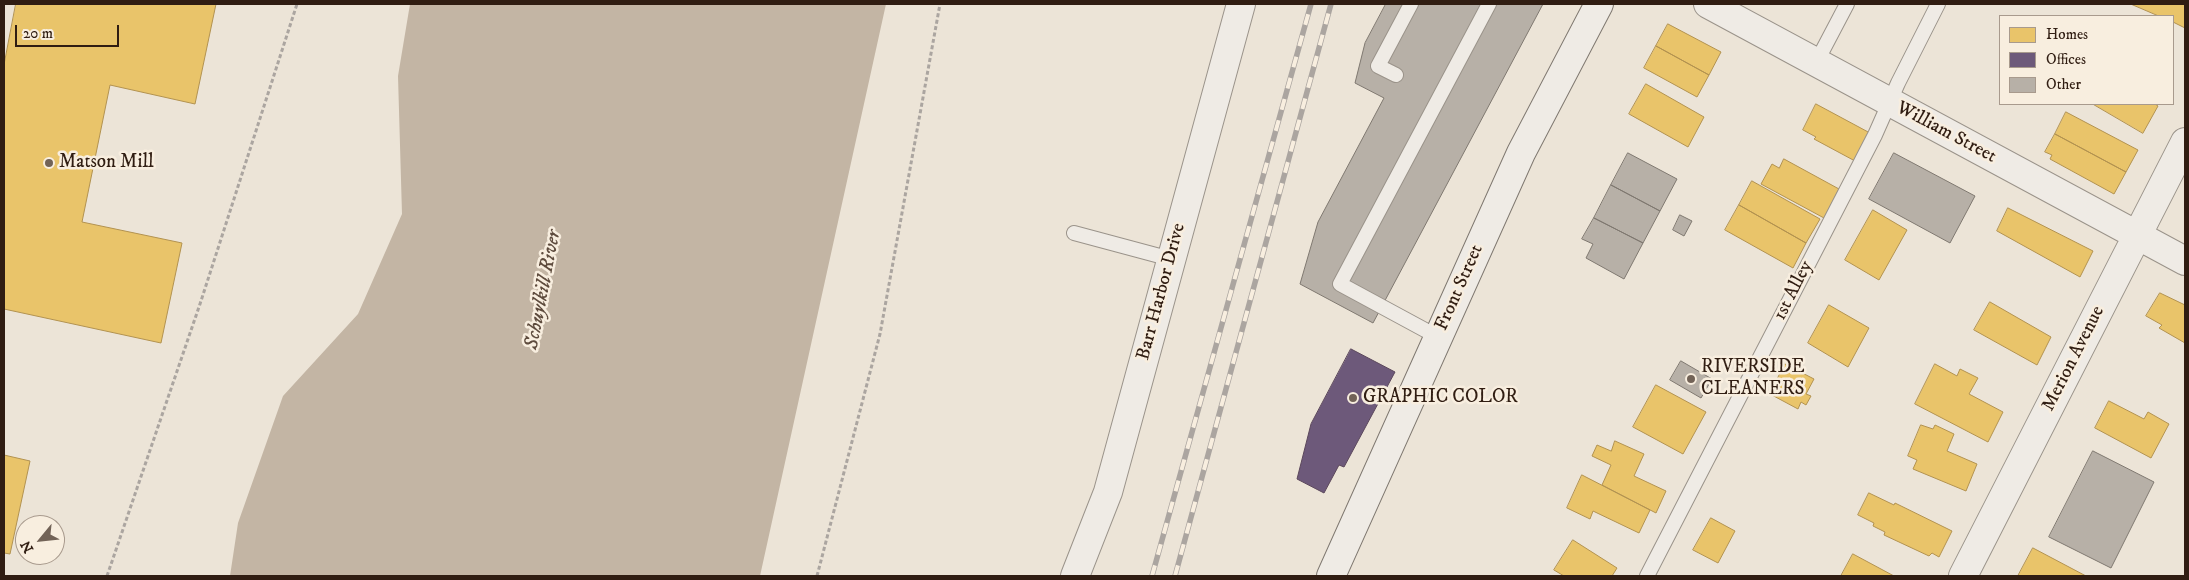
<!DOCTYPE html>
<html>
<head>
<meta charset="utf-8">
<style>
  body { margin:0 }
  #map { position:relative; width:2189px; height:580px; overflow:hidden; background:#ece4d7; font-family:"IM FELL DW Pica",serif }
  canvas { display:block }
  .frame { position:absolute; inset:0; border:5px solid #301d12; pointer-events:none }
  .legend { position:absolute; left:1999px; top:15px; width:175px; height:90px; box-sizing:border-box; background:#f8eedf; border:1px solid #a89a8d; margin:0; padding:6px 9px; list-style:none; font-size:15px; color:#301d12 }
  .legend li { display:flex; align-items:center; gap:10px; height:25px }
  .legend b { width:25px; border:1px solid #a89a8d }
  .north { position:absolute; left:15px; top:515px; width:50px; height:50px; box-sizing:border-box; background:#f8eedf; border:1px solid #a89a8d; border-radius:50%; rotate:242deg; font-size:14px; font-weight:700; line-height:20px; text-align:center; color:#301d12 }
  .north::after { content:''; display:block; margin:auto; width:18px; height:22px; background:#726357; clip-path:polygon(50% 0,100% 100%,50% 72%,0 100%) }
  .scale { position:absolute; left:15px; top:25px; width:104px; height:22px; box-sizing:border-box; border:2px solid #301d12; border-top:0; padding-left:6px; font-size:15px; line-height:18px; white-space:nowrap; color:#301d12; -webkit-text-stroke:4px #f8eedf; paint-order:stroke }
</style>
</head>
<body>
<div id="map">
<canvas width="2189" height="580"></canvas>
<div class="frame"></div>
<ul class="legend">
<li><b style="height:14px;background:#e9c46a"></b>Homes</li>
<li><b style="height:14px;background:#6d597a"></b>Offices</li>
<li><b style="height:14px;background:#b7b0a7"></b>Other</li>
</ul>
<div class="north">N</div>
<div class="scale">20 m</div>
</div>
<script>
const context = document.querySelector('canvas').getContext('2d');
context.lineJoin = 'round';
function fill(path, color) {
  context.fillStyle = color;
  context.fill(path, 'evenodd');
}
function strokePath(path, color, width, dash) {
  context.strokeStyle = color;
  context.lineWidth = width;
  context.lineCap = dash ? 'butt' : 'round';
  context.setLineDash(dash || []);
  context.stroke(path);
}
function write(font, color, halo, rows, align = 'center') {
  context.font = font + ' "IM FELL DW Pica",serif';
  context.lineWidth = 5;
  context.setLineDash([]);
  context.textBaseline = 'middle';
  context.strokeStyle = halo;
  context.fillStyle = color;
  for (const [text, x, y, turn = 0] of rows) {
    context.save();
    context.translate(x, y);
    context.rotate((+turn || 0) * Math.PI / 180);
    context.textAlign = isNaN(turn) ? turn : align;
    if (halo) context.strokeText(text, 0, 0);
    context.fillText(text, 0, 0);
    context.restore();
  }
}
fill(new Path2D(`
  M410,4H886L760,576H230L238,523L283,396L358,314L402,214L398,76Z`), '#c3b5a4');
const homes = new Path2D(`
  M16,4H216L195,104L110,85L82,222L182,243L161,343L4,309V65Z
  M2131,4H2185V28L2173,22V16H2159Z
  M1668,24L1721,52L1709,75L1656,46Z
  M1656,46L1709,75L1697,97L1644,68Z
  M1646,84L1704,117L1688,147L1629,114Z
  M1816,104L1870,133L1855,161L1814,139L1816,137L1803,130Z
  M2093,104H2155L2158,106L2143,133Z
  M2066,112L2138,150L2126,172L2055,134Z
  M2055,134L2126,172L2114,194L2050,159L2052,155L2045,152Z
  M1784,159L1839,189L1824,218L1761,184L1772,164L1779,168Z
  M1752,181L1820,219L1806,243L1739,205Z
  M1739,205L1806,243L1793,268L1725,230Z
  M2008,208L2093,251L2080,277L1997,231Z
  M1873,210L1907,230L1879,280L1845,260Z
  M2160,293L2185,305V343L2159,328L2162,325L2146,316Z
  M1990,302L2051,337L2037,365L1974,330Z
  M1829,305L1869,328L1848,367L1808,343Z
  M1785,364L1814,379L1806,394L1811,396L1806,405L1801,402L1798,409L1770,394Z
  M1935,364L1957,376L1960,369L1978,378L1969,394L2003,412L1988,442L1915,404Z
  M1656,385L1706,412L1683,454L1633,427Z
  M2109,401L2144,419L2148,412L2169,424L2151,458L2095,428Z
  M1921,425L1933,429L1935,425L1954,434L1947,451L1977,464L1966,491L1913,469L1917,460L1908,456Z
  M1615,441L1644,454L1634,476L1666,491L1656,513L1602,485L1611,465L1592,456L1597,445L1611,451Z
  M4,455L30,461L10,554L4,553Z
  M1582,475L1650,510L1639,533L1593,511L1590,519L1567,508Z
  M1869,493L1894,505L1895,503L1952,531L1939,557L1932,553L1929,556L1884,535L1885,532L1873,526L1874,523L1858,515Z
  M1711,518L1735,531L1718,563L1693,550Z
  M1573,540L1617,568L1612,576H1564L1554,570Z
  M2033,548L2086,576H2018Z
  M1853,554L1894,576H1841Z`);
fill(homes, '#e9c46a');
strokePath(homes, '#b29250', 1);
const offices = new Path2D(`
  M1351,349L1395,372L1344,467L1339,465L1324,493L1297,479L1311,424Z`);
fill(offices, '#6d597a');
strokePath(offices, '#5b475b', 1);
const building = new Path2D(`
  M1386,4H1543L1373,323L1300,284L1318,222L1384,98L1355,83L1365,43Z
  M1628,153L1677,179L1660,211L1611,185Z
  M1894,153L1975,196L1950,243L1869,199Z
  M1611,185L1660,211L1643,243L1594,218Z
  M1680,215L1692,221L1684,236L1673,230Z
  M1594,218L1643,243L1624,279L1586,258L1593,244L1582,239Z
  M1681,361L1712,379L1701,398L1670,380Z
  M2093,451L2154,482L2111,568L2049,537Z`);
fill(building, '#b7b0a7');
strokePath(building, '#7f7870', 1);
const service = new Path2D(`
  M1816,63L1847,4
  M1396,75L1378,66L1411,4
  M1074,233L1171,259
  M1438,337L1340,284L1489,4
  M1647,576L1875,135L1898,83L1938,4`);
const minor = new Path2D(`
  M1708,4L2185,261
  M1075,576L1108,492L1241,4
  M1963,576L2185,142`);
const secondary = new Path2D(`
  M1331,576L1521,153L1599,4`);
strokePath(service, '#9a938a', 16);
strokePath(minor, '#9a938a', 30);
strokePath(secondary, '#7f7870', 30);
strokePath(new Path2D(`
  M107,576L200,304L297,4
  M817,576L880,334L940,4`), '#aba5a0', 3, [4, 2.5]);
strokePath(service, '#efebe5', 14);
strokePath(minor, '#efebe5', 28);
strokePath(secondary, '#efebe5', 28);
const rail = new Path2D(`
  M1152,576L1311,4
  M1175,576L1331,4`);
strokePath(rail, '#aba5a0', 5.5);
strokePath(rail, '#f8eedf', 4, [11]);
for (const [x, y, r, color] of [
  [49,163,5,"#726357"],
  [1691,379,5,"#726357"],
  [1353,398,5,"#726357"]
]) {
  const dot = new Path2D();
  dot.arc(x, y, r, 0, 2 * Math.PI);
  context.fillStyle = color;
  context.fill(dot);
  strokePath(dot, '#f8eedf', 2);
}
write('19px', '#301d12', '#f8eedf', [
  ["William Street",1946,133,28],
  ["Front Street",1460,288,-66],
  ["1st Alley",1794,291,-63],
  ["Barr Harbor Drive",1162,292,-75],
  ["Merion Avenue",2074,359,-63]
]);
write('19px', '#301d12', '#f8eedf', [
  ["Matson Mill",59,163],
  ["RIVERSIDE",1701,368],
  ["CLEANERS",1701,390],
  ["GRAPHIC COLOR",1363,398]
], 'left');
write('italic 20px', '#5e4b3d', '#f8eedf', [
  ["Schuylkill River",544,290,-79]
]);
</script>
</body>
</html>
